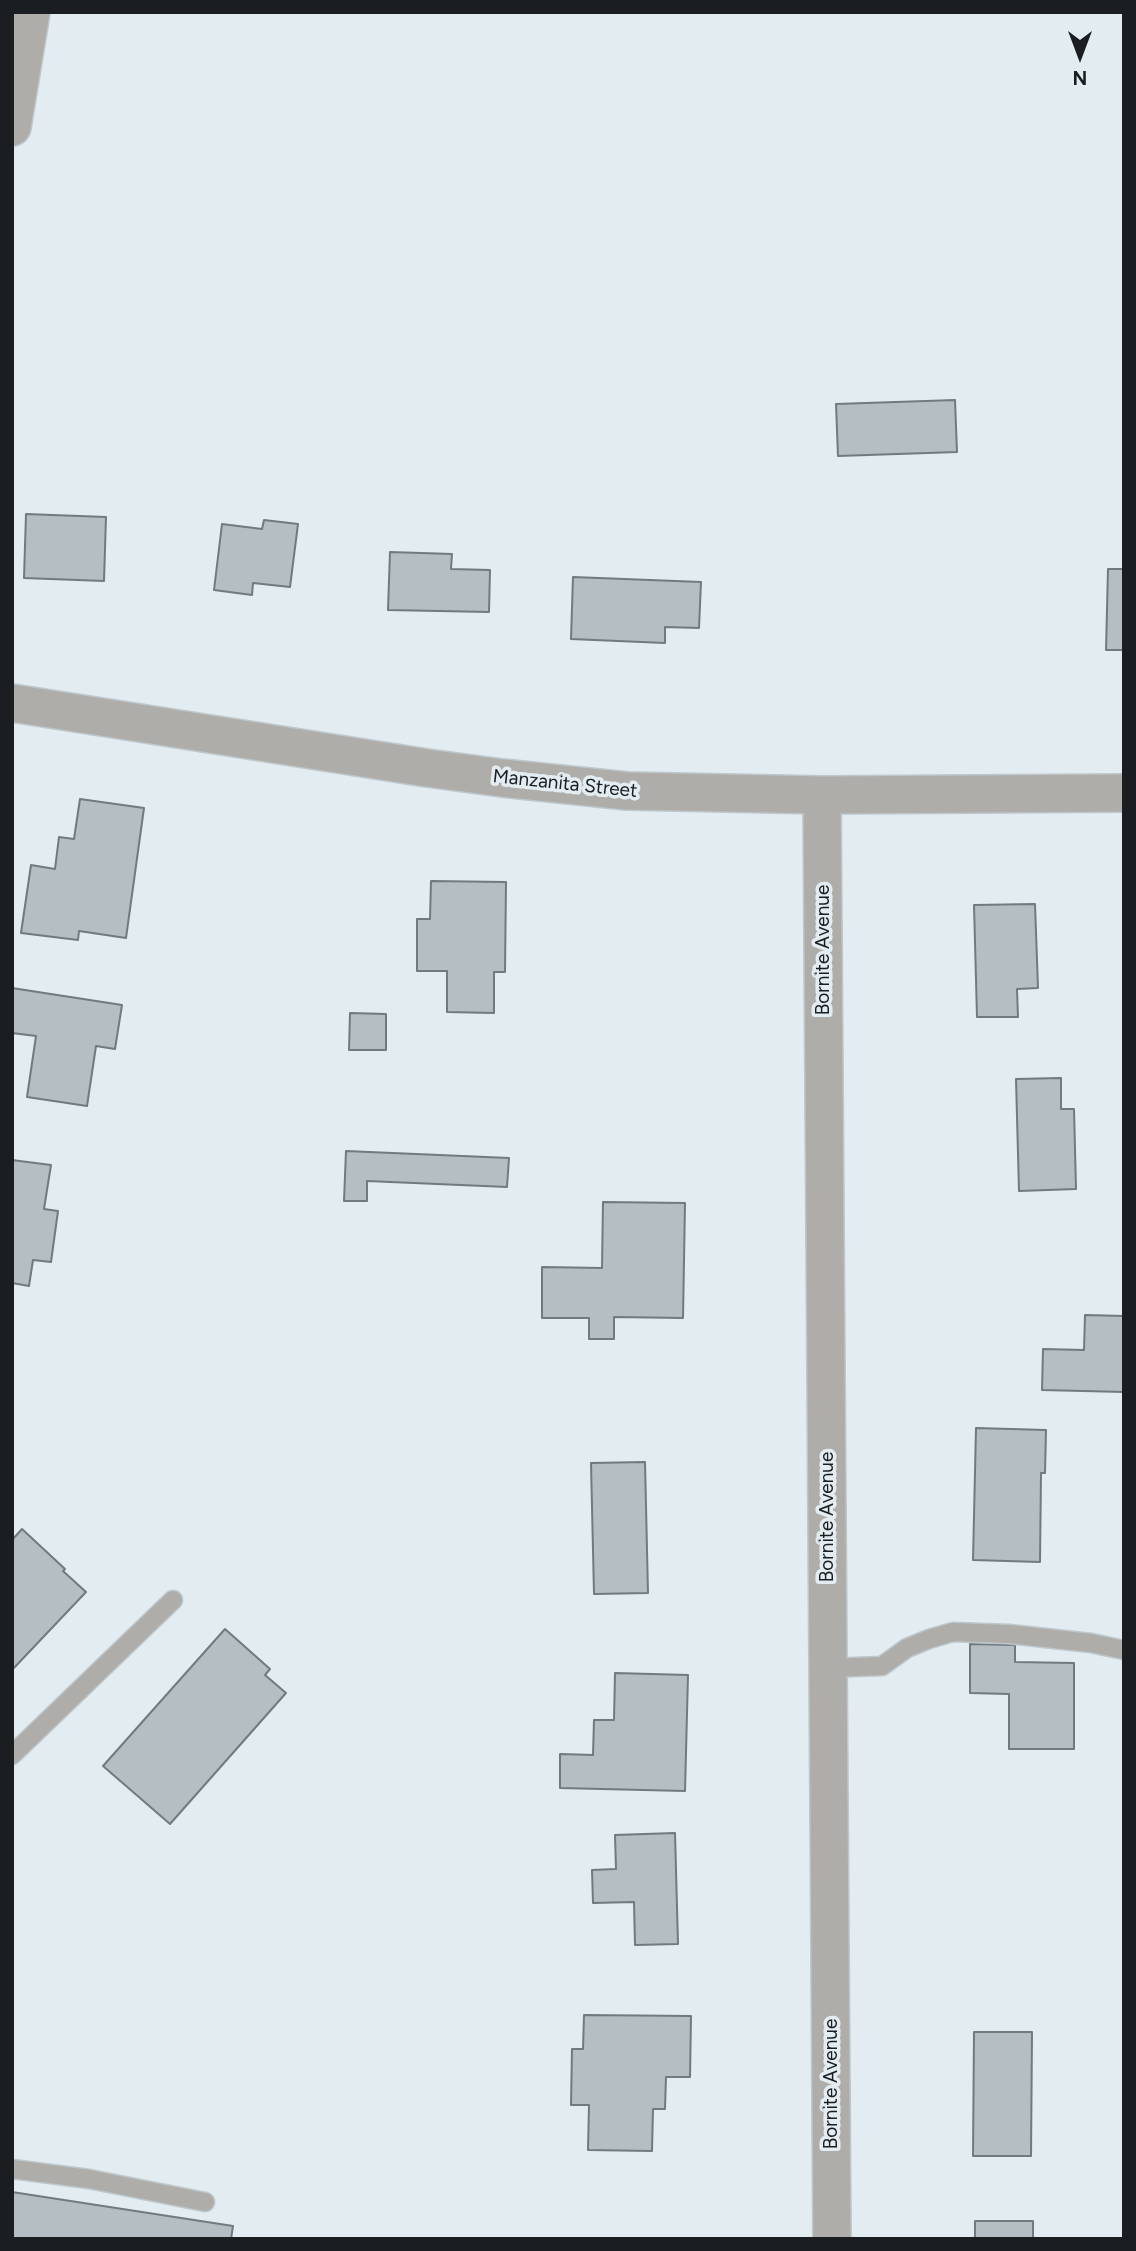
<!DOCTYPE html>
<html>
<head>
<meta charset="utf-8">
<style>
  body { margin:0 }
  #map { position:relative; width:1136px; height:2251px; overflow:hidden; background:#e2ecf1; font-family:Figtree,sans-serif }
  canvas { display:block }
  .frame { position:absolute; inset:0; border:14px solid #1a1e20; pointer-events:none }
  .north { position:absolute; left:1045px; top:21px; width:70px; height:70px; -webkit-text-stroke:5px #e2ecf1; paint-order:stroke; rotate:180deg; font-size:19px; font-weight:700; line-height:28px; text-align:center; color:#1a1e20 }
  .north::after { content:''; display:block; margin:auto; width:24px; height:32px; background:#1a1e20; clip-path:polygon(50% 0,100% 100%,50% 72%,0 100%) }
</style>
</head>
<body>
<div id="map">
<canvas width="1136" height="2251"></canvas>
<div class="frame"></div>
<div class="north">N</div>
</div>
<script>
const context = document.querySelector('canvas').getContext('2d');
context.lineJoin = 'round';
function fill(path, color) {
  context.fillStyle = color;
  context.fill(path, 'evenodd');
}
function strokePath(path, color, width, dash) {
  context.strokeStyle = color;
  context.lineWidth = width;
  context.lineCap = dash ? 'butt' : 'round';
  context.setLineDash(dash || []);
  context.stroke(path);
}
function write(font, color, halo, rows, align = 'center') {
  context.font = font + ' Figtree,sans-serif';
  context.lineWidth = 7;
  context.setLineDash([]);
  context.textBaseline = 'middle';
  context.strokeStyle = halo;
  context.fillStyle = color;
  for (const [text, x, y, turn = 0] of rows) {
    context.save();
    context.translate(x, y);
    context.rotate((+turn || 0) * Math.PI / 180);
    context.textAlign = isNaN(turn) ? turn : align;
    if (halo) context.strokeText(text, 0, 0);
    context.fillText(text, 0, 0);
    context.restore();
  }
}
const building = new Path2D(`
  M955,400L957,452L838,456L836,404Z
  M26,514L106,517L104,581L24,578Z
  M264,520L298,524L290,587L253,583L252,595L214,590L222,524L262,529Z
  M390,552L452,554L451,569L490,570L489,612L388,610Z
  M1108,569H1124V650H1106Z
  M573,577L701,582L699,628L665,627V643L571,639Z
  M80,799L144,808L126,938L79,931L78,940L21,933L31,865L55,869L59,837L74,839Z
  M431,881L506,882L505,972H494V1013L447,1012V971H417V919H430Z
  M1035,904L1038,988L1017,989L1018,1017H977L974,905Z
  M12,988L122,1005L115,1049L96,1046L87,1106L27,1097L36,1036L12,1033Z
  M350,1013L386,1014V1050H349Z
  M1061,1078V1109H1074L1076,1189L1019,1191L1016,1079Z
  M346,1151L509,1158L507,1187L367,1181V1201H344Z
  M12,1160L51,1165L44,1209L58,1211L51,1262L33,1260L29,1286L12,1283Z
  M603,1202L685,1203L683,1318L614,1317V1339H589V1318H542V1267L602,1268Z
  M1085,1315L1124,1316V1392L1042,1390L1043,1349L1084,1350Z
  M976,1428L1046,1430L1045,1473H1041L1040,1562L973,1560Z
  M645,1462L648,1593L594,1594L591,1463Z
  M22,1529L65,1569L63,1571L86,1592L12,1670V1540Z
  M225,1629L270,1669L265,1675L286,1693L170,1824L103,1766Z
  M970,1644L1015,1645V1662L1074,1663V1749H1009V1694L970,1693Z
  M615,1673L688,1675L685,1791L560,1788V1754L593,1755L594,1720H614Z
  M675,1833L678,1944L635,1945L634,1902L593,1903L592,1870L616,1869L615,1835Z
  M584,2015L691,2016L690,2077H666L665,2109H653L652,2151L588,2150L589,2105H571L572,2049H583Z
  M974,2032H1032L1031,2156H973Z
  M12,2192L233,2226L231,2239H12Z
  M975,2221H1033V2239H975Z`);
fill(building, '#b5bfc3');
strokePath(building, '#717a7e', 2);
const lane = new Path2D(`
  M828,1668L882,1666L907,1648L929,1639L953,1632L1009,1634L1091,1643L1124,1650
  M12,1755L173,1600
  M12,2169L89,2179L205,2202`);
const street = new Path2D(`
  M12,127L31,12
  M12,703L427,768L502,778L627,791L822,795L1124,793
  M822,795L832,2239`);
strokePath(lane, '#bec7cb', 21);
strokePath(street, '#bec7cb', 40);
strokePath(lane, '#aeadaa', 18);
strokePath(street, '#aeadaa', 37);
write('19px', '#1a1e20', '#e2ecf1', [
  ["Manzanita Street",565,784,6],
  ["Bornite Avenue",823,950,-90],
  ["Bornite Avenue",827,1517,-90],
  ["Bornite Avenue",831,2084,-90]
]);
</script>
</body>
</html>
